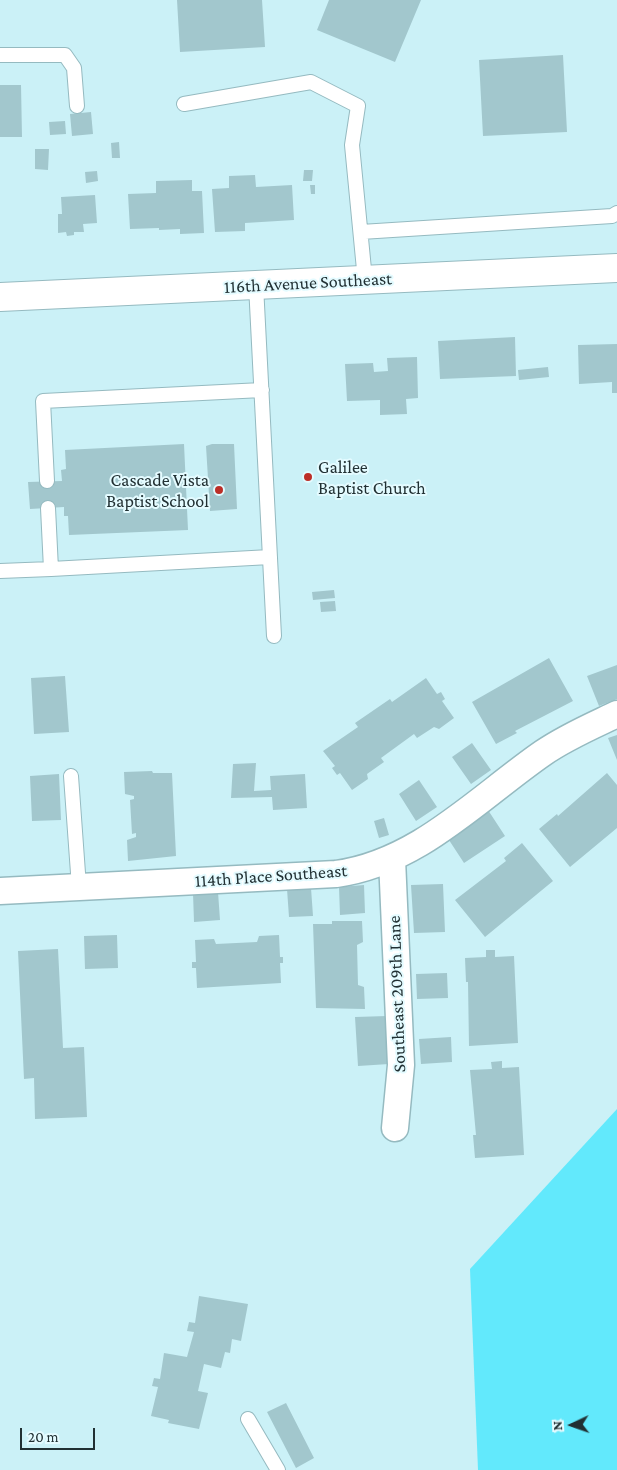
<!DOCTYPE html>
<html>
<head>
<meta charset="utf-8">
<style>
  body { margin:0 }
  #map { position:relative; width:617px; height:1470px; overflow:hidden; background:#cbf1f7; font-family:"Crimson Pro",serif }
  canvas { display:block }
  .north { position:absolute; left:547px; top:1400px; width:50px; height:50px; -webkit-text-stroke:4px #e4fbff; paint-order:stroke; rotate:267deg; font-size:14px; font-weight:700; line-height:20px; text-align:center; color:#213033 }
  .north::after { content:''; display:block; margin:auto; width:18px; height:22px; background:#213033; clip-path:polygon(50% 0,100% 100%,50% 72%,0 100%) }
  .scale { position:absolute; left:20px; top:1428px; width:75px; height:22px; box-sizing:border-box; border:2px solid #213033; border-top:0; padding-left:6px; font-size:15px; line-height:18px; white-space:nowrap; color:#213033; -webkit-text-stroke:4px #e4fbff; paint-order:stroke }
</style>
</head>
<body>
<div id="map">
<canvas width="617" height="1470"></canvas>
<div class="north">N</div>
<div class="scale">20 m</div>
</div>
<script>
const context = document.querySelector('canvas').getContext('2d');
context.lineJoin = 'round';
function fill(path, color) {
  context.fillStyle = color;
  context.fill(path, 'evenodd');
}
function strokePath(path, color, width, dash) {
  context.strokeStyle = color;
  context.lineWidth = width;
  context.lineCap = dash ? 'butt' : 'round';
  context.setLineDash(dash || []);
  context.stroke(path);
}
function write(font, color, halo, rows, align = 'center') {
  context.font = font + ' "Crimson Pro",serif';
  context.lineWidth = 4;
  context.setLineDash([]);
  context.textBaseline = 'middle';
  context.strokeStyle = halo;
  context.fillStyle = color;
  for (const [text, x, y, turn = 0] of rows) {
    context.save();
    context.translate(x, y);
    context.rotate((+turn || 0) * Math.PI / 180);
    context.textAlign = isNaN(turn) ? turn : align;
    if (halo) context.strokeText(text, 0, 0);
    context.fillText(text, 0, 0);
    context.restore();
  }
}
fill(new Path2D(`
  M617,1109V1470H478L470,1269Z`), '#62e9fc');
fill(new Path2D(`
  M177,0H262L265,47L180,52Z
  M329,0H421L395,62L317,30Z
  M563,55L567,132L483,136L479,60Z
  M0,85H21L22,137H0Z
  M91,112L93,134L72,136L70,114Z
  M65,121L66,134L50,135L49,122Z
  M119,142L120,158H112L111,143Z
  M35,149H49L48,170L35,169Z
  M304,170H313L312,181H303Z
  M97,171L98,181L86,183L85,172Z
  M255,175L256,187L292,185L294,220L245,223V231L215,232L212,189L229,188V176Z
  M192,180V191H202L204,233L180,234V229L159,230V228L130,229L128,194L156,193V181Z
  M310,185H315V194H311Z
  M95,195L97,223L83,224L84,232H74V235L67,236L66,232L58,233V214H62L61,197Z
  M515,337L516,376L440,379L438,341Z
  M617,344V393H612V382L579,384L578,345Z
  M417,357L418,398L406,399L407,414L380,415V400L347,401L345,364L373,363L374,372L388,371L387,358Z
  M548,367L549,377L519,380L518,370Z
  M184,444L188,530L69,535L68,516H64V507L30,509L28,482L62,481L61,470L66,469L65,450Z
  M212,444H234L237,509L210,511L206,446Z
  M334,590L335,598L313,600L312,592Z
  M335,601L336,611L321,612L320,602Z
  M549,658L573,701L515,731L517,733L496,744L472,702Z
  M617,665V699L599,706L587,676Z
  M65,676L69,732L34,734L31,678Z
  M426,678L437,694L441,692L445,699L442,701L454,718L439,729L434,727L417,738L414,734L381,758L384,762L367,774L368,779L352,790L340,773L337,775L332,768L335,766L323,751L358,727L355,723L390,699L392,702Z
  M617,735V760L608,738Z
  M472,743L491,770L471,784L452,757Z
  M256,763L254,791L271,790L270,776L305,774L307,808L273,810L272,797L231,798L233,764Z
  M152,771L153,773H172L176,856L128,861L127,840L136,837V833L132,834L130,800L134,799V796L125,794L124,772Z
  M607,773L617,785V828L570,867L539,829L557,814L558,816Z
  M59,774L61,820L32,821L30,776Z
  M419,780L437,807L416,821L399,794Z
  M488,810L505,836L464,863L447,837Z
  M384,818L389,835L379,838L374,821Z
  M522,843L553,881L485,937L455,900L506,861L504,858Z
  M443,884L445,932L414,933L411,885Z
  M364,885L365,913L340,915L339,887Z
  M311,888L313,916L289,917L287,889Z
  M218,892L220,920L194,922L193,893Z
  M332,921H362L363,942L357,945L358,985L364,987L365,1009L316,1008L313,924H332Z
  M117,935L118,968L85,969L84,936Z
  M279,935L280,957H283V963H280L281,983L197,988L196,968H192V962H196L195,940L214,939L216,944L257,942L259,936Z
  M58,949L63,1048L84,1047L87,1117L35,1119L34,1078L24,1079L18,951Z
  M486,950H495V957L514,956L518,1043L469,1046L468,982H466L465,958L486,957Z
  M447,973L448,998L417,999L416,974Z
  M387,1016L389,1064L358,1066L355,1017Z
  M451,1037L452,1062L421,1064L419,1039Z
  M502,1061V1068L519,1067L524,1155L475,1158L473,1135H476L470,1070L492,1069L491,1062Z
  M199,1296L248,1304L241,1341L232,1339L230,1353L225,1352L221,1368L204,1364L198,1391L208,1393L199,1429L168,1423L169,1420L151,1416L158,1387L152,1386L154,1378L160,1379L164,1353L187,1357L194,1332L187,1331L189,1322L195,1323Z
  M286,1403L314,1458L296,1468L267,1412Z`), '#a2c7cd');
const service = new Path2D(`
  M0,55H65L74,68L77,106
  M184,104L311,82L358,106L352,145L365,280
  M361,232L612,216L617,213
  M256,285L274,636
  M47,481L43,401L262,390
  M51,569L270,557
  M0,571L51,569L48,508
  M71,776L79,887
  M248,1419L278,1470`);
const minor = new Path2D(`
  M392,859L401,1065L395,1128
  M0,891L336,874C418,863 478,798 543,753C566,737 592,726 617,714`);
const secondary = new Path2D(`
  M0,297L617,268`);
strokePath(service, '#95bac0', 16);
strokePath(minor, '#95bac0', 29);
strokePath(secondary, '#95bac0', 30);
strokePath(service, '#fff', 14);
strokePath(minor, '#fff', 26);
strokePath(secondary, '#fff', 28);
for (const [x, y, r, color] of [
  [308,477,5,"#bc2e27"],
  [219,490,5,"#bc2e27"]
]) {
  const dot = new Path2D();
  dot.arc(x, y, r, 0, 2 * Math.PI);
  context.fillStyle = color;
  context.fill(dot);
  strokePath(dot, '#e4fbff', 2);
}
write('18px', '#213033', '#e4fbff', [
  ["116th Avenue Southeast",308,283,-3],
  ["114th Place Southeast",271,876,-4],
  ["Southeast 209th Lane",397,994,-92]
]);
write('18px', '#213033', '#e4fbff', [
  ["Galilee",318,467],
  ["Baptist Church",318,488],
  ["Cascade Vista",209,480,"right"],
  ["Baptist School",209,501,"right"]
], 'left');
</script>
</body>
</html>
